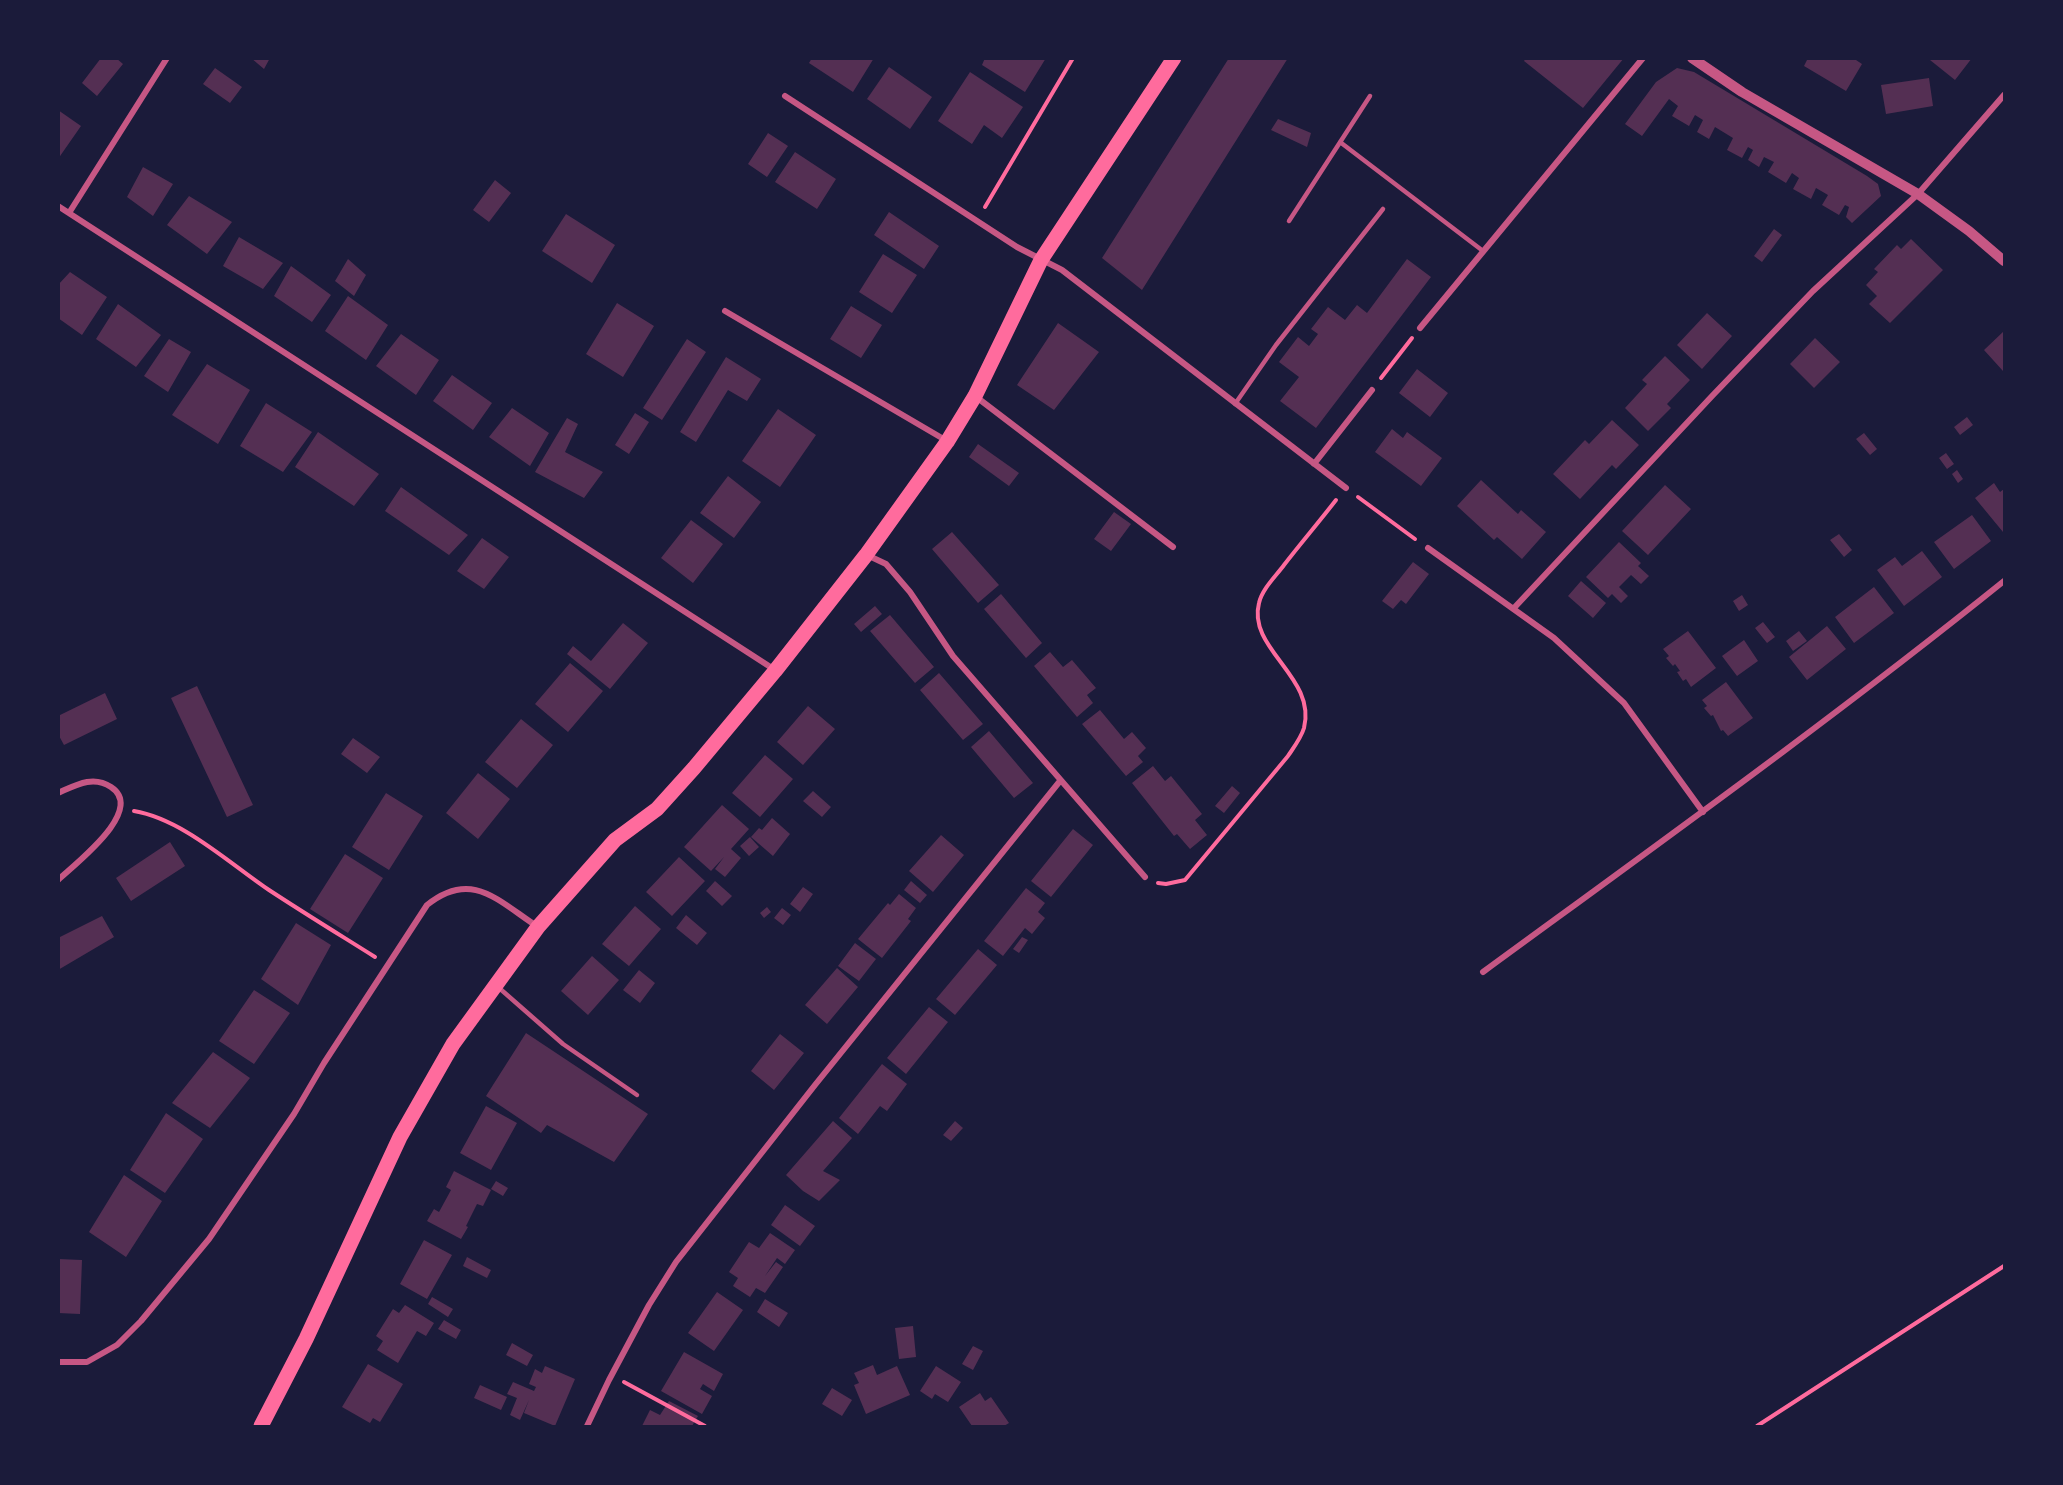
<!DOCTYPE html>
<html>
<head>
<meta charset="utf-8">
<style>
  body { margin:0 }
  #map { position:relative; width:2063px; height:1485px; overflow:hidden; background:#1b1b3a; font-family:"Fira Sans",sans-serif }
  canvas { display:block }
  .frame { position:absolute; inset:0; border:60px solid #1b1b3a; pointer-events:none }
</style>
</head>
<body>
<div id="map">
<canvas width="2063" height="1485"></canvas>
<div class="frame"></div>
</div>
<script>
const context = document.querySelector('canvas').getContext('2d');
context.lineJoin = 'round';
function fill(path, color) {
  context.fillStyle = color;
  context.fill(path, 'evenodd');
}
function strokePath(path, color, width, dash) {
  context.strokeStyle = color;
  context.lineWidth = width;
  context.lineCap = dash ? 'butt' : 'round';
  context.setLineDash(dash || []);
  context.stroke(path);
}
fill(new Path2D(`
  M101,58H116L123,64L97,96L82,83Z
  M251,58H270L264,69Z
  M812,58H874L853,92L809,63Z
  M985,58H1046L1025,92L982,65Z
  M1229,58H1288L1142,290L1102,258Z
  M1526,58H1624L1583,108L1524,61Z
  M1808,58H1853L1862,64L1846,91L1804,66Z
  M1931,58H1972L1955,80L1930,60Z
  M889,67L932,97L910,129L867,99Z
  M215,68L242,87L230,103L203,84Z
  M1677,68L1694,72L1867,176L1878,184L1881,196L1852,223L1846,217L1849,207L1845,205L1839,215L1822,205L1828,195L1816,188L1811,199L1793,189L1799,178L1792,173L1786,183L1768,172L1774,162L1764,157L1759,167L1748,160L1753,150L1748,147L1742,158L1727,150L1733,138L1715,127L1709,139L1697,132L1703,120L1695,115L1689,126L1672,116L1678,106L1669,99L1642,136L1625,124L1656,82Z
  M970,72L1023,107L1002,138L984,125L972,144L938,121Z
  M1929,78L1933,106L1886,114L1881,85Z
  M58,110L81,126L58,159Z
  M1278,119L1311,133L1307,147L1271,130Z
  M768,133L788,146L767,177L748,164Z
  M795,152L836,179L817,209L775,182Z
  M143,167L173,184L153,216L127,197Z
  M495,180L511,193L489,222L473,210Z
  M189,196L232,222L207,254L167,225Z
  M889,212L939,246L924,269L874,235Z
  M566,214L615,245L592,283L542,251Z
  M1774,229L1782,235L1762,262L1754,256Z
  M239,237L283,263L263,289L223,266Z
  M1911,239L1943,270L1890,323L1869,304L1877,296L1866,285L1878,272L1874,269L1897,245L1901,249Z
  M883,254L917,275L892,313L859,292Z
  M348,259L366,275L354,296L335,281Z
  M1407,259L1431,277L1316,428L1280,401L1299,377L1279,362L1298,337L1309,346L1318,334L1311,329L1328,307L1345,320L1357,305L1367,313Z
  M291,266L331,295L312,322L274,296Z
  M70,272L107,297L82,335L58,318V285Z
  M348,296L388,325L366,360L325,331Z
  M617,303L654,326L623,377L586,354Z
  M118,304L161,335L136,367L96,339Z
  M851,306L882,325L861,358L830,339Z
  M1707,313L1732,336L1702,369L1677,345Z
  M1058,323L1099,352L1054,410L1017,385Z
  M2004,331V369L2003,371L1984,350Z
  M401,334L439,360L416,395L376,366Z
  M1815,338L1840,362L1814,388L1790,364Z
  M169,339L191,352L168,392L144,376Z
  M687,339L706,352L662,420L643,408Z
  M1665,356L1690,380L1667,404L1671,408L1648,431L1625,408L1647,384L1642,380Z
  M726,357L761,379L747,401L728,390L696,442L680,432Z
  M207,364L250,390L218,444L172,415Z
  M1417,369L1448,393L1430,417L1399,393Z
  M452,375L492,403L473,430L433,401Z
  M266,403L312,432L283,472L240,446Z
  M512,408L549,433L530,466L489,437Z
  M778,409L816,435L780,487L742,461Z
  M635,413L649,422L629,454L615,445Z
  M1967,417L1973,425L1960,435L1954,427Z
  M567,418L578,424L565,452L603,472L584,498L535,472Z
  M1612,420L1639,445L1616,469L1612,465L1580,499L1553,474L1585,440L1589,444Z
  M1392,429L1403,438L1407,432L1442,458L1421,486L1375,452Z
  M318,432L379,474L354,506L295,467Z
  M1864,433L1877,449L1870,455L1856,439Z
  M978,444L1019,473L1009,486L969,457Z
  M1946,453L1954,464L1947,469L1939,458Z
  M1957,470L1963,479L1958,483L1952,474Z
  M728,476L761,502L734,538L700,513Z
  M1481,480L1518,514L1521,510L1546,532L1522,559L1497,537L1494,540L1457,506Z
  M1994,483L2000,492L2004,489V530L2003,532L1975,498Z
  M1665,485L1691,509L1648,555L1622,531Z
  M401,487L468,535L449,555L385,511Z
  M1114,512L1131,524L1111,551L1094,539Z
  M1972,515L1991,541L1954,569L1934,542Z
  M691,520L723,544L693,583L661,558Z
  M952,532L999,585L978,603L932,549Z
  M1839,534L1852,550L1844,557L1830,540Z
  M482,538L509,557L484,589L457,571Z
  M1619,542L1641,563L1638,566L1649,576L1641,584L1631,575L1619,587L1628,596L1621,603L1612,594L1608,598L1586,577Z
  M1922,551L1942,577L1904,606L1877,570L1895,557L1902,566Z
  M1413,562L1429,574L1406,604L1401,600L1393,609L1382,601Z
  M1581,581L1606,603L1593,618L1568,596Z
  M1874,587L1894,613L1854,643L1835,617Z
  M1001,594L1042,643L1026,658L984,609Z
  M1742,595L1748,605L1739,611L1733,601Z
  M875,606L882,614L861,632L854,624Z
  M890,615L934,667L915,683L870,631Z
  M1763,622L1775,637L1767,643L1755,628Z
  M623,623L648,643L610,689L567,654L573,646L591,661Z
  M1827,626L1846,649L1807,680L1789,657Z
  M1688,631L1716,668L1691,687L1686,679L1683,681L1677,672L1680,671L1675,664L1673,666L1666,658L1669,656L1663,649Z
  M1799,631L1807,641L1793,651L1786,641Z
  M1744,640L1758,661L1737,676L1722,656Z
  M1050,652L1063,667L1072,660L1096,688L1087,695L1093,703L1077,717L1034,666Z
  M570,663L603,691L568,732L535,704Z
  M939,673L983,724L963,740L920,690Z
  M1726,682L1753,718L1728,736L1723,730L1721,731L1713,715L1711,716L1704,708L1707,706L1702,700Z
  M197,686L253,805L227,817L171,698Z
  M105,693L117,719L64,745L58,734V716Z
  M808,706L835,729L803,765L777,742Z
  M1100,710L1124,739L1132,732L1146,748L1138,756L1143,762L1126,776L1082,724Z
  M521,719L553,745L517,788L485,762Z
  M989,731L1033,783L1014,798L971,747Z
  M353,738L380,757L367,773L341,754Z
  M765,755L793,779L760,817L732,793Z
  M1153,766L1165,781L1171,776L1202,814L1195,820L1207,835L1190,849L1177,834L1174,836L1132,783Z
  M478,773L510,799L478,839L446,813Z
  M1232,786L1240,793L1224,813L1215,806Z
  M813,791L831,807L822,817L803,801Z
  M386,793L423,816L389,870L352,847Z
  M722,805L749,829L731,849L741,858L725,877L715,869L724,857L711,871L684,847Z
  M772,818L790,834L773,856L751,837L759,828L762,830Z
  M1073,829L1093,845L1051,897L1031,881Z
  M941,835L964,855L933,892L909,871Z
  M750,837L759,847L749,856L740,846Z
  M170,842L185,866L131,901L116,878Z
  M345,854L383,878L348,933L310,909Z
  M679,857L705,881L672,916L646,892Z
  M715,881L732,896L722,906L706,891Z
  M911,881L927,895L920,903L904,890Z
  M803,887L813,894L800,912L790,904Z
  M1026,888L1045,903L1038,912L1045,918L1032,934L1025,928L1003,956L984,941Z
  M899,894L916,908L908,919L911,921L882,958L858,939L888,903L890,905Z
  M635,906L661,929L629,966L602,944Z
  M767,907L771,912L764,918L760,913Z
  M782,908L791,915L783,925L774,918Z
  M686,915L707,933L697,945L676,928Z
  M102,916L114,937L58,970V938Z
  M296,923L331,945L298,1005L261,979Z
  M1022,937L1028,940L1019,953L1013,949Z
  M855,943L876,959L859,981L838,966Z
  M978,949L997,965L955,1015L936,999Z
  M592,956L619,980L588,1015L561,991Z
  M837,968L858,987L827,1024L805,1005Z
  M639,970L655,983L640,1003L623,990Z
  M254,990L290,1013L254,1064L219,1041Z
  M929,1007L948,1022L906,1074L887,1058Z
  M526,1033L648,1114L614,1162L547,1125L541,1133L486,1096Z
  M780,1034L804,1053L774,1090L751,1071Z
  M213,1052L250,1078L210,1128L172,1103Z
  M882,1064L907,1084L887,1111L880,1106L858,1134L839,1118Z
  M486,1106L517,1123L491,1170L460,1153Z
  M166,1113L203,1139L165,1193L130,1170Z
  M833,1121L852,1138L823,1171L840,1180L819,1201L803,1191L786,1175Z
  M955,1121L963,1128L951,1141L943,1135Z
  M454,1171L491,1190L483,1206L477,1204L466,1226L468,1227L461,1239L427,1221L434,1209L439,1212L451,1190L446,1187Z
  M124,1175L162,1201L126,1257L89,1232Z
  M496,1181L508,1188L503,1196L491,1189Z
  M785,1205L815,1226L800,1246L771,1225Z
  M770,1233L795,1250L785,1264L777,1258L765,1276L776,1262L783,1267L765,1293L756,1288L750,1297L733,1286L738,1278L729,1272L749,1242L759,1248Z
  M424,1240L452,1255L427,1299L400,1284Z
  M467,1257L491,1270L487,1278L463,1266Z
  M58,1259L82,1260L80,1314L58,1313Z
  M717,1292L743,1310L714,1351L688,1333Z
  M432,1297L453,1309L448,1317L428,1304Z
  M765,1299L788,1313L779,1327L757,1312Z
  M405,1305L434,1323L426,1336L417,1331L398,1363L377,1350L383,1341L376,1336L393,1309L399,1313Z
  M444,1320L461,1330L456,1339L438,1329Z
  M913,1326L916,1357L899,1359L895,1328Z
  M512,1343L533,1355L527,1366L506,1355Z
  M973,1346L983,1351L973,1370L962,1364Z
  M684,1352L723,1374L714,1391L703,1384L700,1389L712,1396L702,1414L661,1391Z
  M368,1364L403,1384L380,1422L373,1418L370,1423L342,1407Z
  M873,1365L877,1375L897,1366L910,1395L866,1414L854,1385L859,1383L854,1373Z
  M545,1366L575,1379L555,1426L524,1413L529,1400L520,1420L510,1415L517,1398L507,1394L513,1382L534,1391L536,1387L529,1384L535,1369L542,1373Z
  M936,1366L961,1382L948,1402L935,1394L932,1399L920,1391Z
  M480,1385L507,1397L501,1410L474,1398Z
  M832,1388L852,1400L842,1416L822,1404Z
  M980,1393L985,1401L991,1397L1009,1423L1004,1426H972L959,1407Z
  M669,1401L698,1416L692,1426H642L650,1410L660,1415Z`), '#542f53');
strokePath(new Path2D(`
  M985,207L1073,58
  M1381,378L1412,338
  M1358,497L1415,539
  M134,811C182,819 229,863 269,890C304,913 340,935 375,957
  M1158,883L1166,884L1185,880L1288,756C1294,747 1301,738 1304,728C1317,677 1247,649 1259,603C1262,589 1276,576 1284,565C1301,543 1319,522 1336,500
  M624,1382L705,1426
  M1757,1426L2004,1266`), '#ff6b9d', 4);
strokePath(new Path2D(`
  M1340,142L1483,251
  M1289,221L1370,96
  M1235,404L1276,345L1383,209
  M498,987L563,1044L637,1095`), '#c65784', 4.5);
strokePath(new Path2D(`
  M785,96L1017,247L1062,270L1346,488
  M58,206L775,670
  M69,213L167,58
  M725,311L947,441
  M1420,328L1643,58
  M975,396L1173,547
  M1314,464L1372,390
  M1428,548L1554,638L1624,703L1703,812
  M867,555L886,564L910,592L953,656L1145,877
  M1514,608L1713,395L1813,291L1918,194L2004,95
  M58,793C76,785 93,775 111,787C146,810 76,863 58,880
  M1483,972C1658,844 1835,717 2004,581
  M58,1362H87L117,1345L141,1321L209,1239L294,1114L324,1063L427,905C472,869 498,901 538,927
  M587,1426L609,1380L649,1305L676,1262L815,1085L1060,781`), '#c65784', 6);
strokePath(new Path2D(`
  M1692,58L1742,92L1918,194L1969,231L2004,261`), '#c65784', 10);
strokePath(new Path2D(`
  M261,1426L306,1339L400,1137L453,1044L538,927L615,840L657,809L694,768L775,671L866,555L947,442L975,396L1041,260L1174,58`), '#ff6b9d', 15);
</script>
</body>
</html>
